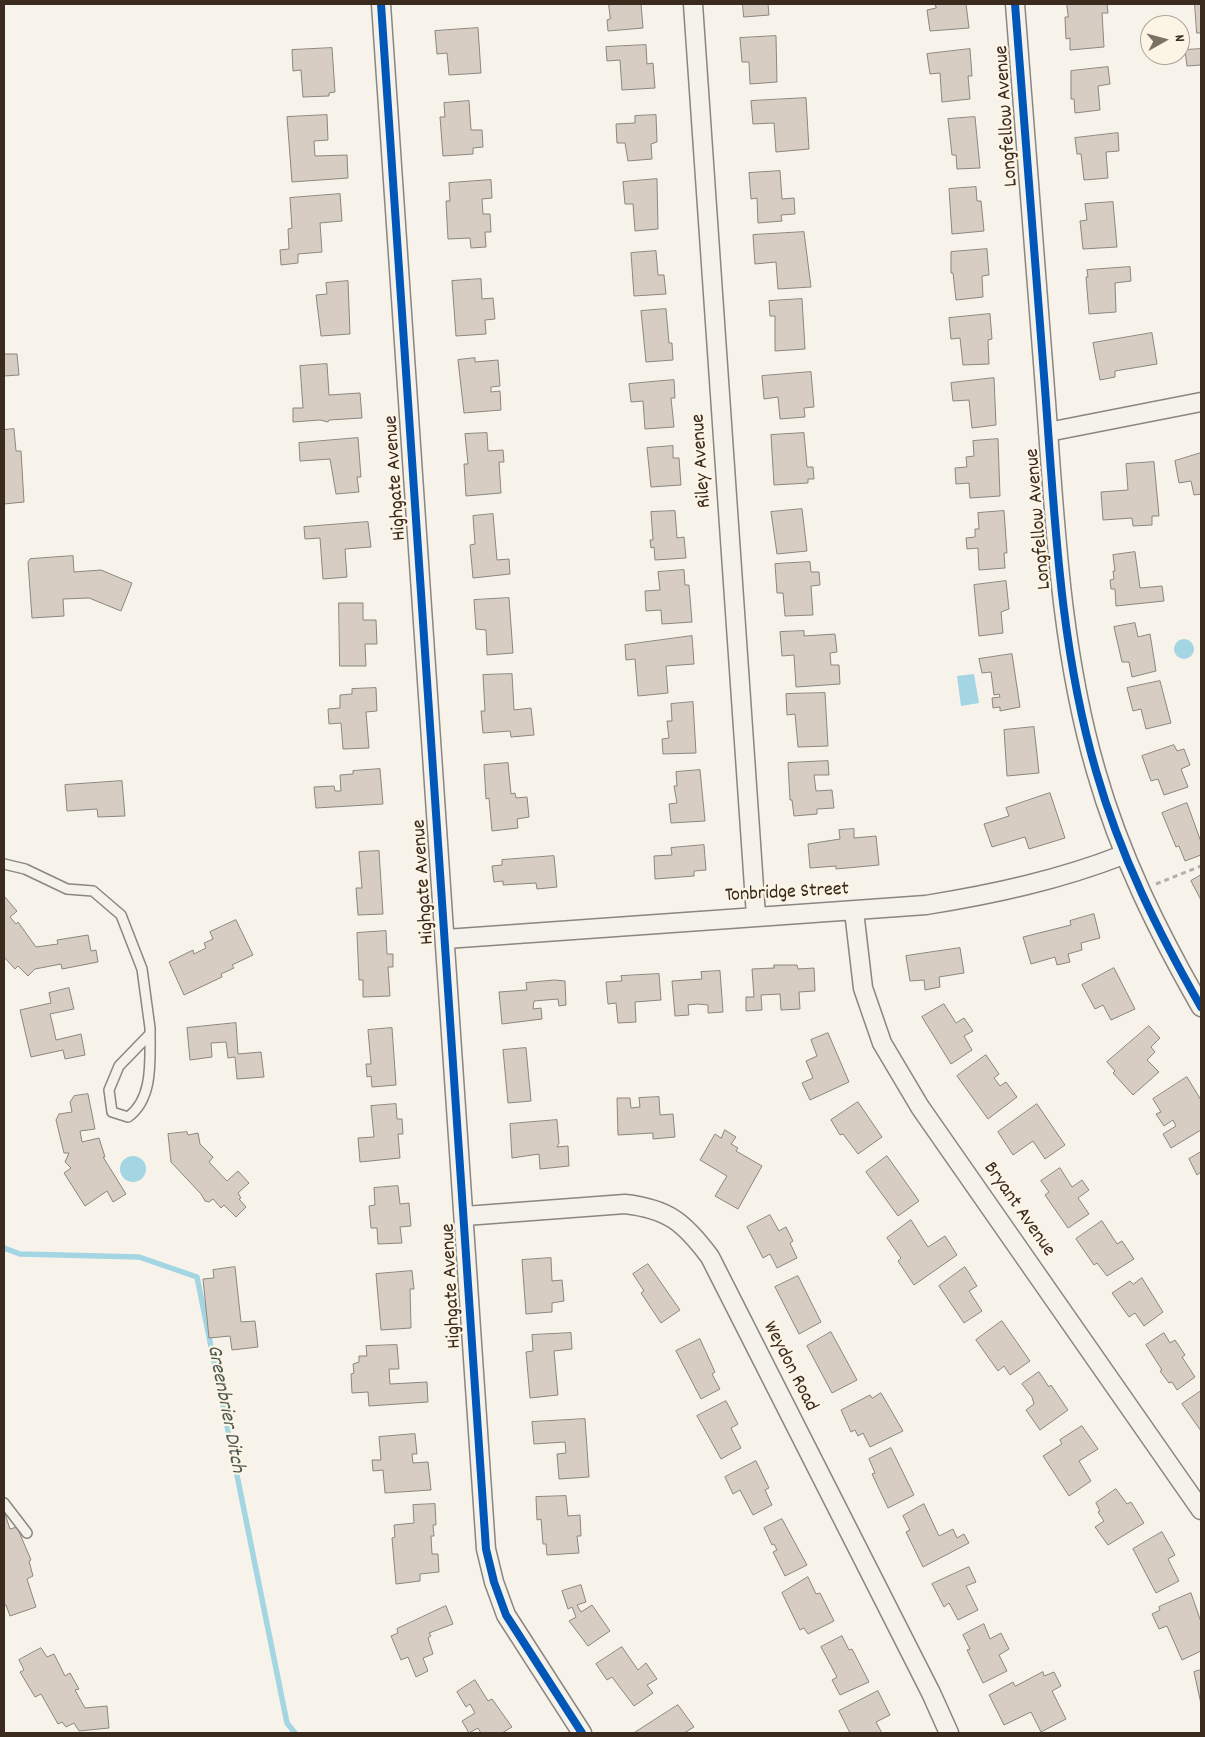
<!DOCTYPE html>
<html>
<head>
<meta charset="utf-8">
<style>
  body { margin:0 }
  #map { position:relative; width:1205px; height:1737px; overflow:hidden; background:#f7f3ea; font-family:Dekko,sans-serif }
  canvas { display:block }
  .frame { position:absolute; inset:0; border:5px solid #3b2a1e; pointer-events:none }
  .north { position:absolute; left:1140px; top:15px; width:50px; height:50px; box-sizing:border-box; background:#fcf5e5; border:1px solid #afa495; border-radius:50%; rotate:83deg; font-size:14px; font-weight:700; line-height:20px; text-align:center; color:#3b2a1e }
  .north::after { content:''; display:block; margin:auto; width:18px; height:22px; background:#7d7065; clip-path:polygon(50% 0,100% 100%,50% 72%,0 100%) }
</style>
</head>
<body>
<div id="map">
<canvas width="1205" height="1737"></canvas>
<div class="frame"></div>
<div class="north">N</div>
</div>
<script>
const context = document.querySelector('canvas').getContext('2d');
context.lineJoin = 'round';
function fill(path, color) {
  context.fillStyle = color;
  context.fill(path, 'evenodd');
}
function strokePath(path, color, width, dash) {
  context.strokeStyle = color;
  context.lineWidth = width;
  context.lineCap = dash ? 'butt' : 'round';
  context.setLineDash(dash || []);
  context.stroke(path);
}
function write(font, color, halo, rows, align = 'center') {
  context.font = font + ' Dekko,sans-serif';
  context.lineWidth = 4.5;
  context.setLineDash([]);
  context.textBaseline = 'middle';
  context.strokeStyle = halo;
  context.fillStyle = color;
  for (const [text, x, y, turn = 0] of rows) {
    context.save();
    context.translate(x, y);
    context.rotate((+turn || 0) * Math.PI / 180);
    context.textAlign = isNaN(turn) ? turn : align;
    if (halo) context.strokeText(text, 0, 0);
    context.fillText(text, 0, 0);
    context.restore();
  }
}
fill(new Path2D(`
  M1174 649a10 10 0 1 1 20 0a10 10 0 1 1-20 0Z
  M974,674L979,703L961,706L957,676Z
  M120 1169a13 13 0 1 1 26 0a13 13 0 1 1-26 0Z`), '#a3d5e3');
strokePath(new Path2D(`
  M4,1248L20,1254L139,1257L197,1277L287,1723L295,1733`), '#a3d5e3', 5.5);
const building = new Path2D(`
  M609,4H641L643,28L608,31L607,20L610,19Z
  M743,4H768L769,15L744,17Z
  M935,4H966L969,28L930,31L927,10L936,8Z
  M1067,4H1107L1108,13H1102L1104,47L1070,50V38L1066,39L1065,17H1068Z
  M1195,4H1201V33H1197Z
  M478,28L481,73L449,75L447,53L437,54L435,31Z
  M776,36L777,82L750,84L749,62H742L740,38Z
  M646,45L647,64L653,63L655,88L622,90L620,60L607,61L606,47Z
  M332,48L335,92L329,93V96L303,97L301,70L293,71L292,50Z
  M970,49L972,76H968L970,99L942,102L940,73L930,74L927,54Z
  M1201,49V65L1187,66L1185,50Z
  M1108,67L1110,84L1098,86L1100,110L1075,113L1074,99H1071V71Z
  M806,98L809,149L776,152L774,123L753,124L751,101Z
  M469,101L471,130H482L483,147L473,148V154L443,156L440,117H445L444,103Z
  M327,115L328,140L314,141L315,156L347,155L348,178L292,182L287,117Z
  M656,115L657,142L651,144L652,159L628,161L625,143H617L616,124L635,123V116Z
  M975,117L980,168L957,169L956,155H952L948,119Z
  M1118,133L1119,151L1106,152L1108,178L1084,180L1081,154H1077L1075,138Z
  M780,171L782,199L794,198L795,214L781,215L782,221L758,223L757,198L751,199L749,173Z
  M657,179L658,229L635,231L633,204H625L623,182Z
  M491,180L492,198L482,199L483,214H490L491,232H485L486,247L471,248L470,238L448,239L446,201H450L449,183Z
  M976,187L977,201H981L984,231L952,234L949,189Z
  M340,194L342,221L320,223L322,252L298,254V263L281,265L280,250L289,249L288,229L292,228L290,198Z
  M1113,202L1117,247L1083,249L1080,221L1087,220L1085,204Z
  M804,232L811,287L778,289L776,262L755,264L753,235Z
  M987,249L989,275L982,276L983,297L956,300L953,273H951V252Z
  M656,251L658,275H664L666,294L634,296L631,253Z
  M1130,267L1131,281L1115,283L1116,312L1089,314L1086,277H1088L1087,270Z
  M481,279L482,299L493,298L495,319L485,320L486,334L456,336L452,281Z
  M348,281L350,334L321,336L316,295L327,294L326,283Z
  M802,299L805,349L775,351V316H770L769,301Z
  M666,309L669,343H672L673,360L646,362L641,311Z
  M990,314L992,339L988,340L989,364L963,365L960,338L951,339L949,318Z
  M1152,333L1157,364L1115,371V377L1100,380L1093,343Z
  M4,354H17L19,375L4,376Z
  M475,358V362L498,360L500,386L491,387V392L500,391L501,410L464,413L458,360Z
  M327,364L329,395L360,393L362,418L329,420L328,422L320,420L293,422V408H303L300,366Z
  M811,372L814,407L804,408L805,417L780,419L778,397L764,399L762,376Z
  M994,378L996,425L972,428L969,400L953,401L951,383Z
  M674,380L675,398H671L674,427L645,429L643,401L631,402L629,384Z
  M14,429L16,451H21L24,502L4,504V430Z
  M487,433L488,451L503,450L504,462H499L501,493L466,496L464,464H468L465,434Z
  M804,433L807,467H813L814,479H808V483L774,485L771,435Z
  M358,438L361,477H357L359,492L336,494L330,459L300,461L299,443Z
  M998,439L1000,496L970,498L969,483L956,484L955,468L967,467L966,457L974,456L973,441Z
  M673,446V458H679L681,485L651,487L647,448Z
  M1201,453V494L1194,495L1191,481L1179,483L1175,461Z
  M1154,462L1159,516H1152V525L1133,526L1132,518L1103,520L1101,492L1128,490L1126,464Z
  M802,509L807,551L777,554L771,512Z
  M675,511L677,538L684,537L686,558L655,560L654,547L651,548L650,540H653L651,512Z
  M1004,511L1007,553H1004L1005,568L979,570L978,548L967,549L966,538L975,537V529H979L978,513Z
  M493,514L497,560L509,559L510,574L473,578L470,545L475,544L473,516Z
  M368,522L371,547L345,549L347,577L323,579L320,538L305,539L304,527Z
  M1135,552L1140,588L1162,586L1164,601L1116,606L1115,589H1111L1110,580L1114,579L1113,571H1115L1113,555Z
  M73,556L74,572L101,570L132,583L121,611L89,598L63,599L64,616L32,618L28,562L30,559Z
  M810,562L811,572H819L820,585L811,586L813,615L785,616L783,593H777L775,564Z
  M684,570L685,585H689L692,622L662,624L661,610L646,611L645,591L660,590L658,572Z
  M1006,581L1009,609L1001,612L1003,633L979,636L974,585Z
  M509,598L513,653L487,655L486,630L476,629L474,600Z
  M339,603H363V620H376L377,644H365L366,666H340Z
  M1135,623L1138,637L1150,634L1156,671L1132,677L1129,662H1122L1114,627Z
  M804,631V636L835,634L837,652L830,653L831,665H839L840,684L796,687L794,655L782,656L780,632Z
  M692,636L694,664L666,666L668,693L638,696L635,659L626,660L625,645Z
  M1012,654L1020,707L1000,711V707L993,708L992,698L1000,697L999,694L994,695L991,672L982,673L979,659Z
  M512,674L514,710L531,708L534,735L511,737L510,731L483,733L481,711H485L483,675Z
  M1160,681L1171,723L1146,729L1141,709L1133,711L1127,688Z
  M376,688L377,711L366,712L369,748L343,749L341,723L329,724L328,709L340,708V695L352,694V689Z
  M825,693L828,746L798,747L795,714L787,715L786,694Z
  M693,702L696,753L663,754L662,739L669,738L667,721H672L671,704Z
  M1034,727L1039,773L1007,776L1004,730Z
  M1174,745L1177,751L1184,749L1190,765L1181,769L1188,787L1164,795L1158,779L1151,781L1142,756Z
  M828,761L829,775H814L816,791L832,790L834,808L817,809V814L794,816L792,800H790L788,763Z
  M508,763L511,794L515,793L516,798L527,797L529,817L517,819L518,828L492,831L489,798L486,799L484,765Z
  M380,769L383,804L316,808L314,787L334,786L335,791H341L340,775L353,774V771Z
  M700,770L705,821L671,823L669,804L677,803L674,786H677L676,772Z
  M122,781L125,816L98,817L97,809L67,811L65,785Z
  M1050,793L1065,838L1029,849L1025,837L992,847L984,824L1009,816L1006,808Z
  M1187,803L1201,842V855L1185,861L1179,846L1176,847L1162,813Z
  M854,829V838L876,836L879,865L836,869V866L810,868L808,844L840,839L839,830Z
  M704,845L706,870L694,871V876L655,879L654,856L672,855L671,848Z
  M379,851L383,914L358,915L356,888H362L359,852Z
  M554,856L557,887L537,889L536,883L503,885V881L494,882L492,866L502,865V860Z
  M1201,875V900L1191,881Z
  M4,896L17,911L10,917L16,924L18,922L36,947L58,944L57,940L88,935L91,951L96,950L98,962L62,969L61,964L35,969L28,976L18,966L15,969L4,957Z
  M1094,914L1100,938L1081,943L1082,950L1068,954L1070,962L1057,965L1055,957L1031,964L1023,937L1071,925L1070,921Z
  M236,920L253,955L232,965L234,968L221,974L222,977L184,995L169,962L193,950L194,954L206,948L204,943L213,939L210,932Z
  M386,931L387,954H393V967H388L390,996L363,997V980H359L357,933Z
  M960,948L964,973L939,977L940,987L925,990L924,980L910,981L906,956Z
  M774,965H797L798,969L814,968L815,991L799,992L800,1009L781,1010L780,994L761,995L762,1010L746,1011V997H754L752,969L774,968Z
  M1114,968L1135,1009L1111,1020L1103,1005L1095,1009L1082,985Z
  M720,971L723,1012L708,1013V1005L698,1004L688,1005L689,1015L675,1016L672,981L702,979L701,972Z
  M659,974L661,1000L635,1002L636,1022L618,1023L616,1003L608,1004L606,982L622,981L621,976Z
  M555,980L565,981L566,1005L559,1006L558,999L534,1001L533,1009L541,1008L542,1019L502,1024L499,992L527,990L526,983Z
  M69,988L74,1009L50,1014L53,1026L56,1040L81,1034L85,1055L65,1059L63,1050L31,1057L20,1010L51,1003L49,993Z
  M944,1004L956,1023L964,1018L973,1031L964,1036L972,1050L951,1064L922,1017Z
  M236,1023L238,1054L261,1052L264,1077L237,1079L235,1057L228,1058L226,1042L211,1043L212,1057L190,1060L187,1028Z
  M1149,1026L1160,1038L1151,1047L1155,1052L1147,1060L1159,1072L1133,1095L1113,1073L1115,1071L1107,1062Z
  M392,1028L396,1085L372,1087L371,1076L367,1077L366,1064H371L368,1030Z
  M828,1033L849,1082L810,1100L802,1083L813,1078L806,1061L817,1056L811,1040Z
  M526,1048L531,1101L508,1103L503,1050Z
  M986,1055L999,1074L994,1078L1000,1086L1006,1082L1017,1097L988,1119L957,1076Z
  M1187,1077L1201,1100V1130L1171,1148L1163,1134L1176,1126L1173,1120L1164,1126L1156,1114L1161,1112L1153,1099Z
  M88,1094L95,1129L80,1131L82,1142L99,1138L105,1157H103L126,1194L113,1202L107,1191L85,1206L64,1173L71,1168L65,1162L69,1153H64L56,1120L59,1114L72,1112L70,1102L74,1096Z
  M659,1097L660,1115L673,1114L675,1137L653,1139V1133L618,1135L617,1098H630L631,1108L640,1107L639,1098Z
  M858,1102L882,1137L858,1154L843,1134L840,1135L831,1120Z
  M396,1104L397,1119H402L403,1134H398L400,1158L360,1162L358,1138L374,1137L371,1106Z
  M1037,1104L1065,1145L1045,1159L1033,1141L1013,1155L998,1132Z
  M557,1120L559,1143L557,1147L568,1146L569,1166L540,1169L539,1154L512,1158L510,1124Z
  M725,1130L736,1137L731,1144L738,1148L736,1151L762,1166L738,1209L715,1196L727,1176L700,1160L715,1134L721,1138Z
  M187,1132L188,1135L198,1133L200,1144L213,1157L209,1162L227,1181L238,1171L249,1183L238,1193L241,1198L239,1199L246,1207L236,1217L224,1205L221,1208L213,1199L209,1202L205,1201L201,1194L171,1162L168,1134Z
  M1201,1152V1172L1197,1175L1189,1159Z
  M887,1156L919,1201L898,1216L866,1172Z
  M1060,1168L1072,1187L1082,1180L1089,1190L1078,1198L1089,1214L1068,1228L1045,1195L1049,1192L1041,1181Z
  M398,1186L400,1204L409,1203L411,1226L400,1227L402,1243L378,1244L377,1228H371L369,1206L375,1205L374,1188Z
  M770,1215L779,1231L786,1227L793,1241L790,1243L797,1258L777,1268L770,1254L763,1258L747,1227Z
  M911,1220L928,1247L945,1236L957,1255L914,1285L898,1261L901,1258L887,1238Z
  M1102,1221L1117,1244L1122,1241L1134,1259L1107,1276L1097,1263L1094,1265L1076,1239Z
  M551,1258L552,1281L562,1280L564,1301L552,1303V1312L526,1314L522,1260Z
  M648,1264L680,1310L661,1323L641,1293L644,1291L633,1274Z
  M235,1267L241,1322L255,1321L258,1347L232,1350L230,1336L209,1338L203,1279L214,1278L213,1270Z
  M965,1267L977,1286L969,1291L982,1311L964,1323L939,1286Z
  M412,1271L414,1289H410L411,1328L381,1330L376,1274Z
  M798,1276L821,1322L799,1334L775,1287Z
  M1142,1278L1163,1312L1144,1326L1135,1313L1129,1317L1112,1293L1130,1281L1133,1284Z
  M1002,1321L1030,1361L1010,1375L1004,1366L998,1371L976,1340Z
  M831,1332L857,1380L832,1393L807,1346Z
  M571,1333L572,1349L554,1351L558,1395L530,1398L526,1352L533,1351L532,1335Z
  M1164,1333L1170,1343L1175,1340L1185,1355L1182,1357L1195,1377L1177,1390L1172,1382L1169,1383L1160,1371L1162,1370L1146,1345Z
  M700,1339L715,1372L712,1374L720,1389L701,1399L676,1351Z
  M397,1345L399,1369H389L390,1384L427,1382L428,1402L369,1406L368,1392L352,1393L351,1374L354,1373L353,1364L359,1362V1356H367L366,1346Z
  M1039,1372L1049,1387L1051,1385L1068,1410L1040,1430L1026,1410L1034,1404L1032,1397L1022,1384Z
  M1201,1391V1431L1182,1404Z
  M881,1393L903,1431L870,1447L863,1433L858,1436L855,1430L851,1432L841,1410L870,1395L872,1398Z
  M726,1401L738,1424L731,1428L741,1448L721,1459L697,1416Z
  M585,1419L589,1477L559,1479L557,1454L566,1453L565,1442L534,1444L532,1422Z
  M1082,1426L1098,1449L1079,1461L1091,1481L1069,1496L1043,1456L1062,1444L1060,1440Z
  M415,1434L417,1454H412L413,1463L428,1462L431,1490L385,1493L383,1470L373,1471L372,1460H381L379,1437Z
  M891,1448L914,1495L888,1508L872,1474L875,1473L869,1459Z
  M756,1461L769,1488L765,1490L772,1505L753,1515L740,1490L733,1494L725,1477Z
  M1116,1489L1127,1504L1131,1502L1144,1523L1108,1545L1095,1527L1104,1521L1098,1512L1100,1511L1096,1503Z
  M566,1496L568,1516L580,1515L581,1536H577L579,1553L547,1555L546,1544H543L541,1519L537,1520L536,1497Z
  M435,1504L436,1525H433L434,1536H431L432,1554H438L439,1572L420,1574V1581L396,1584L392,1538L395,1537L394,1525L414,1523L413,1505Z
  M924,1504L939,1536L953,1529L957,1538L964,1534L969,1543L923,1567L906,1532L910,1530L903,1516Z
  M4,1511L10,1529L17,1527L31,1560L29,1561L33,1576L27,1579L36,1607L10,1616L6,1605H4Z
  M782,1519L807,1565L785,1576L773,1552L777,1550L774,1544L772,1545L764,1528Z
  M1162,1532L1175,1555L1168,1559L1179,1581L1156,1593L1133,1549Z
  M969,1567L976,1582L966,1586L978,1610L958,1620L949,1603L944,1607L932,1584Z
  M808,1577L816,1594L820,1593L834,1621L808,1634L804,1628L800,1630L782,1593Z
  M581,1585L586,1602L577,1605L581,1612L592,1605L610,1631L588,1646L569,1621L576,1617L572,1607L568,1609L562,1591Z
  M1191,1593L1201,1622V1651L1182,1660L1167,1626L1159,1629L1152,1614L1160,1610L1159,1607Z
  M446,1606L453,1624L429,1633L431,1636L428,1638L433,1654L423,1658L428,1671L416,1677L408,1657L401,1660L391,1636L398,1633L397,1629Z
  M984,1624L990,1639L1001,1633L1009,1649L999,1655L1007,1671L983,1683L967,1650L970,1649L963,1635Z
  M842,1636L849,1650L852,1649L869,1682L840,1695L832,1680L837,1677L821,1647Z
  M622,1647L638,1670L646,1663L657,1679L647,1685L653,1693L634,1706L612,1677L607,1680L596,1664Z
  M41,1648L47,1657L54,1654L65,1676L70,1673L79,1689L75,1690L85,1708L107,1706L109,1728L79,1731L74,1723L66,1727L62,1722L58,1724L41,1694L35,1697L20,1672L24,1670L19,1660Z
  M1201,1670V1704L1194,1672Z
  M1043,1672L1044,1676L1054,1672L1061,1686L1052,1691L1066,1719L1041,1732L1031,1712L1004,1725L989,1695L1013,1682L1015,1686Z
  M475,1680L488,1701L492,1699L512,1727L502,1733H481L478,1728L469,1733L462,1721L475,1713L470,1704L466,1707L457,1692Z
  M878,1691L890,1715L876,1722L882,1733H850L839,1711Z
  M678,1705L694,1727L684,1733H634Z`);
fill(building, '#d7cdc2');
strokePath(building, '#8b867f', 1);
const service = new Path2D(`
  M4,864L25,869L67,889L93,891L121,915L142,969L150,1028V1034C150,1062 153,1099 128,1117L112,1112L109,1090L119,1066L150,1034
  M4,1503L27,1533`);
const minor = new Path2D(`
  M381,4L486,1549L494,1582L506,1615L582,1733
  M693,4L756,916
  M1015,4C1025,136 1036,269 1046,402C1055,525 1061,651 1096,771C1120,855 1158,932 1201,1007
  M1048,432L1201,402
  M854,911L863,988L882,1043L920,1107L1201,1510
  M446,939L926,905C994,894 1059,880 1123,855
  M465,1216L625,1204C668,1209 684,1222 710,1257L931,1693L949,1733`);
strokePath(service, '#8b867f', 12);
strokePath(minor, '#8b867f', 21);
strokePath(new Path2D(`
  M1156,884L1201,866`), '#b3afa9', 3, [5, 4]);
strokePath(service, '#f5f2ec', 9);
strokePath(minor, '#f5f2ec', 18);
strokePath(new Path2D(`
  M381,4L486,1549L494,1582L506,1615L582,1733
  M1015,4C1025,136 1036,269 1046,402C1055,525 1061,651 1096,771C1120,855 1158,932 1201,1007`), '#0057b8', 8);
write('20px', '#3b2a1e', '#fcf5e5', [
  ["Longfellow Avenue",1008,116,-94],
  ["Riley Avenue",703,461,-94],
  ["Highgate Avenue",397,478,-94],
  ["Longfellow Avenue",1040,519,-95],
  ["Highgate Avenue",425,882,-94],
  ["Tonbridge Street",787,894,-3],
  ["Bryant Avenue",1018,1210,55],
  ["Highgate Avenue",453,1286,-93],
  ["Weydon Road",789,1367,63]
]);
write('italic 21px', '#4f5958', '#fcf5e5', [
  ["Greenbrier Ditch",224,1409,79]
]);
</script>
</body>
</html>
